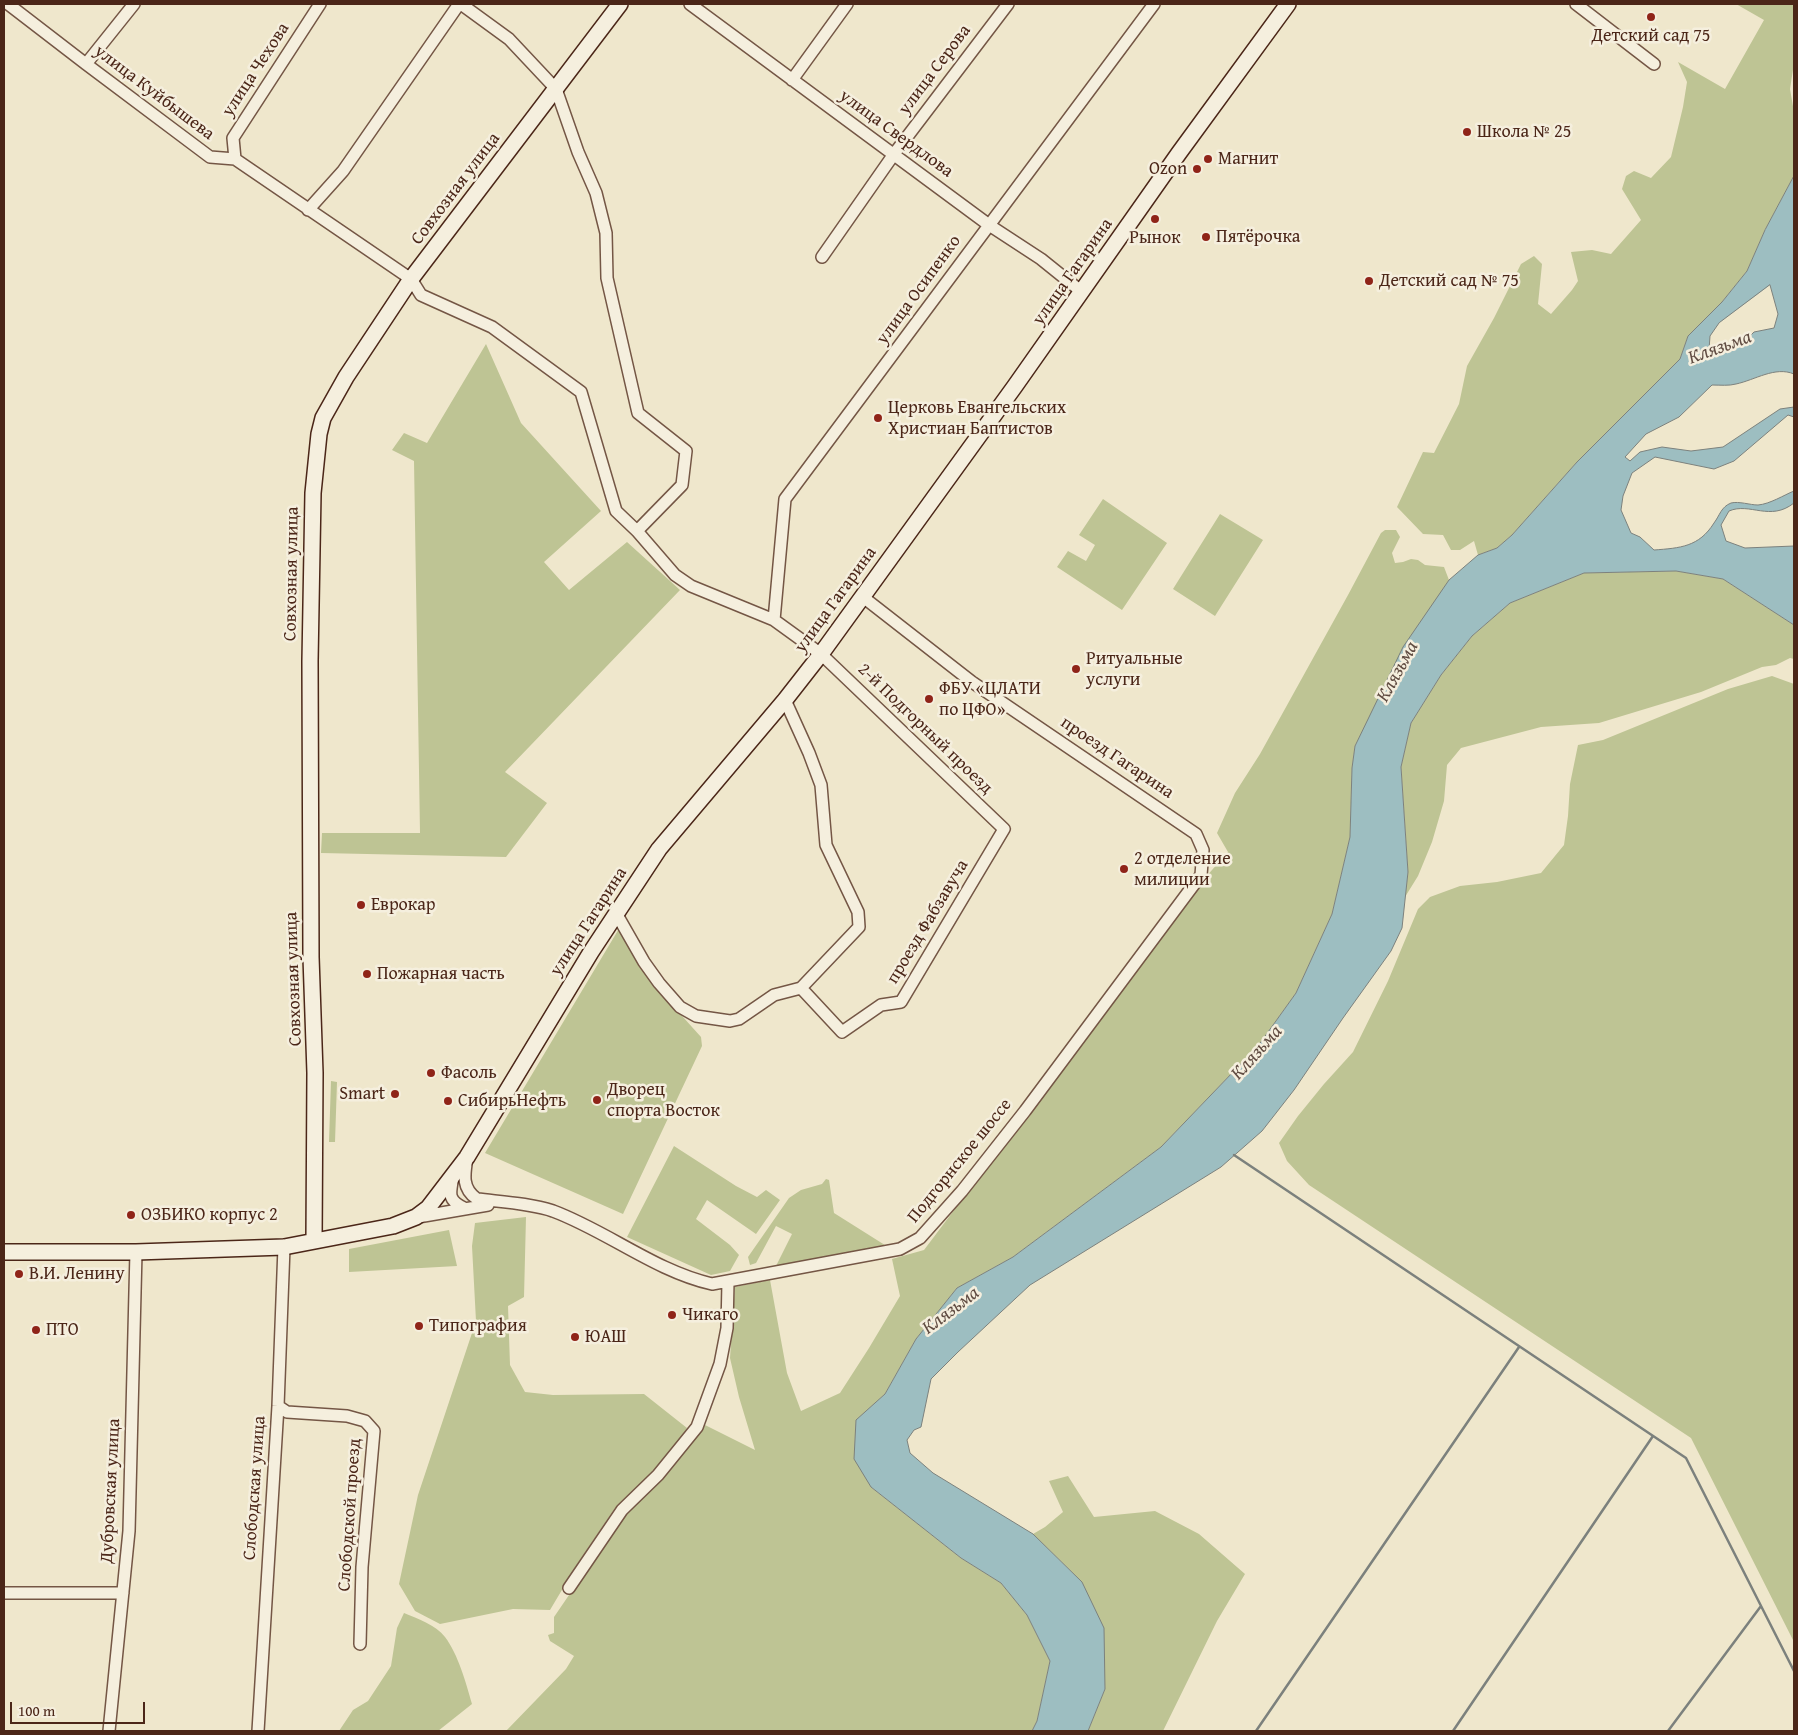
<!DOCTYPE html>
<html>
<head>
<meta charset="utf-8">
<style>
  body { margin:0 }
  #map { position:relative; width:1798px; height:1735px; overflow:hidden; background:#efe7cc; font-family:"Gentium Book Plus",serif }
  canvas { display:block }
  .frame { position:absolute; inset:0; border:5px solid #4b2618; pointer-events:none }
  .scale { position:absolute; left:10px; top:1702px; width:135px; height:22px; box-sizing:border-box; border:2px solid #4b2618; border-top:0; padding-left:6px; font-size:15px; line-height:18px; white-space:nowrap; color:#4b2618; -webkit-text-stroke:4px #f5efde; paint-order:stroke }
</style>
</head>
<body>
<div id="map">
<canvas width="1798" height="1735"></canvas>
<div class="frame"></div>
<div class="scale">100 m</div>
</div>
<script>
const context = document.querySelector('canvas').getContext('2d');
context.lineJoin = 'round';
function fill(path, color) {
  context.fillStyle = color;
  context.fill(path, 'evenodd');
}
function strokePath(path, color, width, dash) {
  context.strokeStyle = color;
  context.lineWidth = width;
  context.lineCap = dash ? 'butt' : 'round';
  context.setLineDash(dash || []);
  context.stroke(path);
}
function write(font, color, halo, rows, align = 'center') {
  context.font = font + ' "Gentium Book Plus",serif';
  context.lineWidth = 5;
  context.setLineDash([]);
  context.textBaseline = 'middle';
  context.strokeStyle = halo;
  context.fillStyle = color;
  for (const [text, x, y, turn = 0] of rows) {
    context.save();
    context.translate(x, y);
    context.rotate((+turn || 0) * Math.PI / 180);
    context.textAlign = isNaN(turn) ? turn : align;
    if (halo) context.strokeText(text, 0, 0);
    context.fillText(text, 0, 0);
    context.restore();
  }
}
fill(new Path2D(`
  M1736,4H1794V63L1790,89L1794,112V176L1765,230L1747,271L1722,302L1688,336L1680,359L1577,462L1512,535L1497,548L1478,555L1474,541L1460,550H1451L1443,535L1423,534L1397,507L1423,452L1434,453L1459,404L1467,366L1494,318L1521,264L1534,256L1542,264L1538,304L1551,314L1572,290L1578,281L1571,252L1592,250L1611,254L1641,220L1622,189L1626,176L1634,171L1651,178L1671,157L1683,107L1687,82L1678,62L1725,89L1764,20Z
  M486,344L521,423L601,511L544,562L569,590L627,542L680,590L505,772L547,803L506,857L321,853L322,833H420L414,461L392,450L404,433L427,443Z
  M1103,499L1167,543L1122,610L1057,567L1068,551L1086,561L1095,545L1079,535Z
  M1220,514L1263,540L1215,616L1173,589Z
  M1385,530H1396L1400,537L1392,553L1395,563L1403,562L1411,559L1418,560L1425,565L1444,567L1449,580L1355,746L1352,768L1350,837L1332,914L1296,993L1258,1046L1161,1147L1013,1257L957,1288L916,1339L885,1394L856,1421L871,1487L961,1558L1001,1583L1027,1615L1050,1661L1037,1721L1032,1731H506L566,1669L574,1656L550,1641L548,1635L554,1633V1617L621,1519L662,1478L705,1425L755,1450L739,1397L730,1358L735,1287L770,1280L787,1373L801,1411L840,1393L869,1348L900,1296L892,1259L924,1250L1204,879L1228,852L1217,833L1235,793L1260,754L1348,595L1381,533Z
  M1676,571L1723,579L1794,625V659L1790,658L1776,665L1762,667L1701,692L1599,723L1541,727L1461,748L1447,765L1444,801L1432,842L1418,876L1405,897L1408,872L1401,767L1411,723L1441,675L1472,636L1510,603L1584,573Z
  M1772,676L1794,684V1642L1691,1438L1309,1185L1287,1161L1279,1143L1298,1116L1324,1084L1353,1052L1388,981L1418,909L1430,897L1460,886L1497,882L1541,873L1564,845L1568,816L1570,784L1578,745L1603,740L1728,689Z
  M620,927L656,987L701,1037L702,1046L623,1214L485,1153Z
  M331,1081L337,1082L335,1142H329Z
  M674,1146L736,1186L757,1197L766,1190L780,1200L756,1234L707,1200L696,1219L730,1245L739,1255L730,1271L711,1275L627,1237Z
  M826,1179L829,1180L834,1213L888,1247L775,1268L792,1234L776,1226L756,1263L750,1265L748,1257L789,1198L801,1190L822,1184Z
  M526,1217L524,1297L508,1306L510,1365L525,1392L553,1395L644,1394L687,1428L680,1441L653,1473L615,1508L578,1563L550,1610L513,1609L440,1624L415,1611L399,1584L418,1495L476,1321L472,1246L475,1223Z
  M449,1230L457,1266L349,1272V1249Z
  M1068,1476L1094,1517L1155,1511L1199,1534L1245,1574L1217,1621L1163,1731H1088L1105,1689L1082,1582L1033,1534L1045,1527L1063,1512L1049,1481Z
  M404,1613C418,1619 436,1625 445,1637C458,1654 466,1683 472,1704L438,1731H339L353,1710L368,1701L391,1666L397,1628Z`), '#bec494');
const water = new Path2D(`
  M1794,176V374C1775,366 1755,380 1736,384C1729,386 1720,385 1712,385L1679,417L1646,434L1625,457L1630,461L1640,452L1662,447L1691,451L1723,447L1780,409L1794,407V417L1788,415L1734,461L1714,469L1655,457L1632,473L1623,496L1621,510L1631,533L1640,537L1654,550C1680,548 1699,547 1714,523C1720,515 1721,507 1731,503C1739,501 1750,505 1758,505C1770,504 1784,495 1794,491V503C1770,522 1750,502 1729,511L1721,525L1726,541L1745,548L1794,546V625L1723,579L1676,571L1584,573L1510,603L1472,636L1441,675L1411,723L1401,767L1408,872L1402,928L1391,951L1343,1018L1294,1090L1262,1131L1221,1167L1030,1285L958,1352L931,1379L921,1427L914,1430L907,1440L910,1453L933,1473L1033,1534L1082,1582L1104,1628L1105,1689L1088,1731H1032L1037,1721L1050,1661L1027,1615L1001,1583L961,1558L871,1487L854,1459L856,1420L885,1394L916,1339L957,1288L1013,1257L1161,1147L1258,1046L1296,993L1332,914L1350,837L1352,768L1355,746L1403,647L1449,580L1478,555L1497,548L1512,535L1577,462L1680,359L1688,336L1722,302L1747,271L1765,230ZM1770,285L1778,314L1774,328L1754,332L1744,342L1737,345L1715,353L1709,350L1710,336L1719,323Z`);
fill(water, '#9dbec1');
strokePath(water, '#7c817d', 1);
strokePath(new Path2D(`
  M1234,1155L1686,1458L1794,1671
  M1256,1731L1519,1347
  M1453,1731L1653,1436
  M1668,1731L1761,1606`), '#7c817d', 2.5);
const street = new Path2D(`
  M8,4L86,64L210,157L235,159L411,279L421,295L492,327L581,392L616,511L637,531L675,575L691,586L774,620L821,654L1004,829L901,1002L881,1005L842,1032L801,988
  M461,4L509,39L556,89L578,152L596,193L606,233L607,278L638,413L686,451L682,485L637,531
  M690,4L989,225L1041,259L1082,292
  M1576,4L1654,64
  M86,64L134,4
  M792,80L847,4
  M235,159L233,138L320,4
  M308,210L343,171L459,4
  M822,257L894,154L1008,4
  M774,620L785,499L1154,4
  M616,913L644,962L659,983L680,1007L696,1016L730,1021L739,1019L774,995L801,988L859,927L858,912L826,845L821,785L809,753L785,700
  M467,1158C464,1175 462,1189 477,1199C502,1202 529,1203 553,1211C607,1231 655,1271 712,1284L900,1249L920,1238L962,1191L1025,1111L1201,875L1203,850L1196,834L972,682L863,597
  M453,1177C450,1193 447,1200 464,1208
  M418,1217L488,1205
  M278,1406L287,1412L347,1416L365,1421L374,1431L362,1567L360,1644
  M569,1588L622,1510L658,1475L697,1427L720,1364L727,1328L728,1282
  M4,1593H123
  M109,1731L129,1531L136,1252
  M258,1731L278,1406L284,1247`);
const secondary = new Path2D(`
  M314,1241L315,1073L311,957L310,661L313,493L319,434L323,418L346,377L411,279L620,4
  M4,1252H136L284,1247L393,1226L416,1217L428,1208L467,1157L591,952L659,849L785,700L821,654L1015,386L1179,153L1288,4`);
strokePath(street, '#745645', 14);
strokePath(secondary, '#4b2618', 18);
strokePath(street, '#f5efde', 11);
strokePath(secondary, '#f5efde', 15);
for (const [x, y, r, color] of [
  [1651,17,5,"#8f2418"],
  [1467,132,5,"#8f2418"],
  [1208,159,5,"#8f2418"],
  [1197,169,5,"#8f2418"],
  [1155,219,5,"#8f2418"],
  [1206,237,5,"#8f2418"],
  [1369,281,5,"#8f2418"],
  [878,418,5,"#8f2418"],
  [1076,669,5,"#8f2418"],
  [929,699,5,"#8f2418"],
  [1124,869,5,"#8f2418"],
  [361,905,5,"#8f2418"],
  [367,974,5,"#8f2418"],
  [431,1073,5,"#8f2418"],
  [395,1094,5,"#8f2418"],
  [597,1100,5,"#8f2418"],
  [448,1101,5,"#8f2418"],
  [131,1215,5,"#8f2418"],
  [19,1274,5,"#8f2418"],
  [672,1315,5,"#8f2418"],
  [419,1326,5,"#8f2418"],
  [36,1330,5,"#8f2418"],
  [575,1337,5,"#8f2418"]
]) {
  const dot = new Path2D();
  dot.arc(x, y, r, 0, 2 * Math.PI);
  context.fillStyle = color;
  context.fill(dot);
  strokePath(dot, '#f5efde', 2);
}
write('18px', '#4b2618', '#f5efde', [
  ["Детский сад 75",1651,36,"center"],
  ["Школа № 25",1477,132],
  ["Магнит",1218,159],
  ["Ozon",1187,169,"right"],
  ["Пятёрочка",1216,237],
  ["Рынок",1155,238,"center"],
  ["Детский сад № 75",1379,281],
  ["Церковь Евангельских",888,408],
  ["Христиан Баптистов",888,429],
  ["Ритуальные",1086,659],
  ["услуги",1086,680],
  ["ФБУ «ЦЛАТИ",939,689],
  ["по ЦФО»",939,710],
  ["2 отделение",1134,859],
  ["милиции",1134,880],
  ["Еврокар",371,905],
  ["Пожарная часть",377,974],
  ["Фасоль",441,1073],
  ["Дворец",607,1090],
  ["спорта Восток",607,1111],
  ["Smart",385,1094,"right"],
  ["СибирьНефть",458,1101],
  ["ОЗБИКО корпус 2",141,1215],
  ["В.И. Ленину",29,1274],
  ["Чикаго",682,1315],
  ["Типография",429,1326],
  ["ПТО",46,1330],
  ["ЮАШ",585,1337]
], 'left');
write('18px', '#4b2618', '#f5efde', [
  ["улица Чехова",256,70,-57],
  ["улица Серова",935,70,-53],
  ["улица Куйбышева",154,93,37],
  ["улица Свердлова",896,134,36],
  ["Совхозная улица",456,189,-53],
  ["улица Гагарина",1073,272,-55],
  ["улица Осипенко",919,290,-54],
  ["Совхозная улица",292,574,-89],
  ["улица Гагарина",836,600,-54],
  ["2-й Подгорный проезд",925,729,44],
  ["проезд Гагарина",1117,758,34],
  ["улица Гагарина",589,922,-57],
  ["проезд Фабзавуча",928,922,-59],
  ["Совхозная улица",294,979,-92],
  ["Подгорнское шоссе",960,1161,-51],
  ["Слободская улица",255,1488,-86],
  ["Дубровская улица",111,1491,-87],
  ["Слободской проезд",350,1515,-86]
]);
write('italic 19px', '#604c42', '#f5efde', [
  ["Клязьма",1720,348,-20],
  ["Клязьма",1398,672,-61],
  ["Клязьма",1257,1053,-48],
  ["Клязьма",951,1311,-37]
]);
</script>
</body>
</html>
